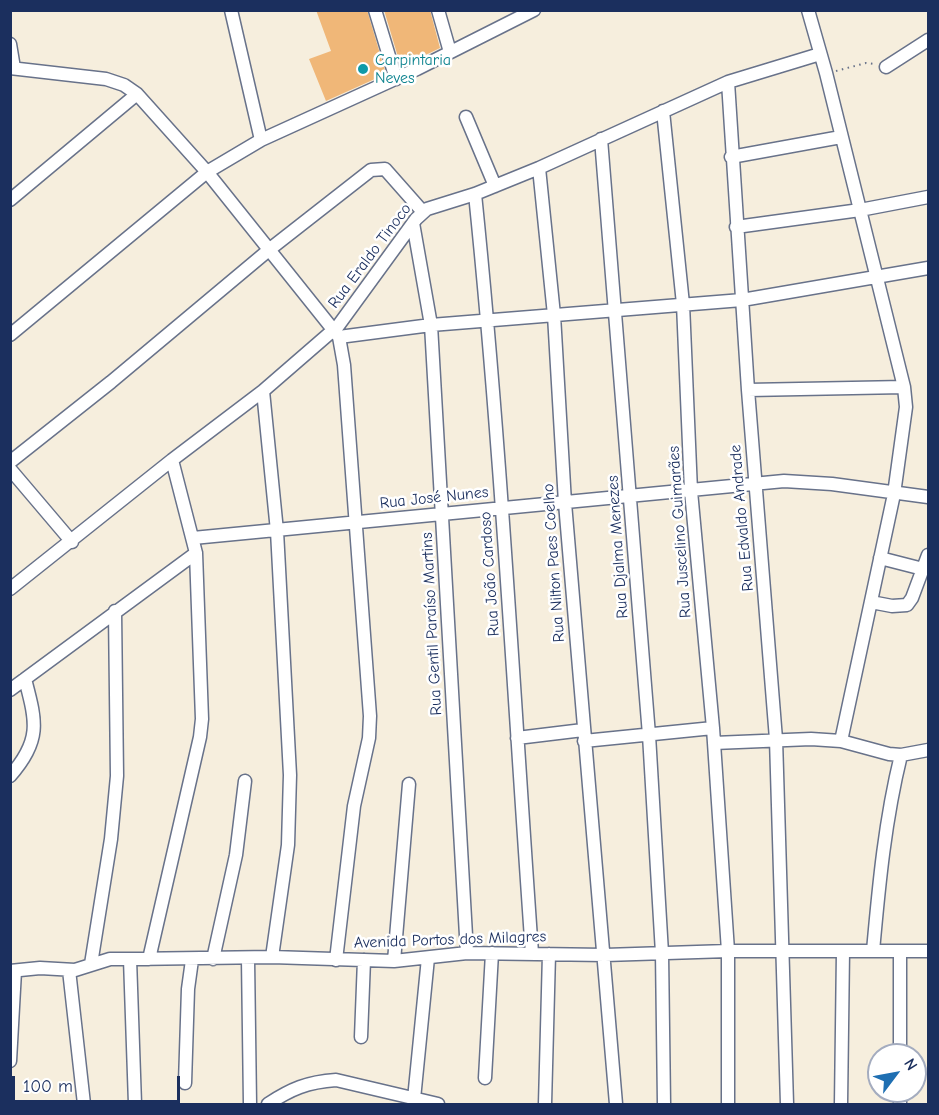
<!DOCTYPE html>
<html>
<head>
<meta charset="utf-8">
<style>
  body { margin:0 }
  #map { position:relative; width:939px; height:1115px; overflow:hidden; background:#f6eedd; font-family:"Comic Neue",sans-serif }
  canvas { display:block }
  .frame { position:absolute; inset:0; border:12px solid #1b2f5e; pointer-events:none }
  .north { position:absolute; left:867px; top:1043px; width:60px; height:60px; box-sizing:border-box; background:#fff; border:2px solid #a4acbf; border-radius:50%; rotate:58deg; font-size:16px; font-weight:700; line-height:24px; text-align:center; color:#1b2f5e }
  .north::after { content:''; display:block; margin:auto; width:21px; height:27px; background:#1f6fb2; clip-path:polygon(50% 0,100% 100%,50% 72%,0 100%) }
  .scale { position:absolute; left:12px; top:1076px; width:168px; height:27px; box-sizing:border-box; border:3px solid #1b2f5e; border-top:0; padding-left:8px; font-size:18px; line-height:21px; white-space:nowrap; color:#1b2f5e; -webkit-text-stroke:4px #fff; paint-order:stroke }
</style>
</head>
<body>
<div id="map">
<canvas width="939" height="1115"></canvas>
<div class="frame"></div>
<div class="north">N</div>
<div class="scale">100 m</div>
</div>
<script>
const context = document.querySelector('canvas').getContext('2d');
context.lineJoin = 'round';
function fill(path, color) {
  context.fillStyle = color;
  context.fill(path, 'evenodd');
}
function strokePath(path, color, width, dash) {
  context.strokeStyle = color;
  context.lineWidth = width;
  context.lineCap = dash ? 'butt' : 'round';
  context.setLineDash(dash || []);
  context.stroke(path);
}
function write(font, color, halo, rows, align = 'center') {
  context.font = font + ' "Comic Neue",sans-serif';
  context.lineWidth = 5;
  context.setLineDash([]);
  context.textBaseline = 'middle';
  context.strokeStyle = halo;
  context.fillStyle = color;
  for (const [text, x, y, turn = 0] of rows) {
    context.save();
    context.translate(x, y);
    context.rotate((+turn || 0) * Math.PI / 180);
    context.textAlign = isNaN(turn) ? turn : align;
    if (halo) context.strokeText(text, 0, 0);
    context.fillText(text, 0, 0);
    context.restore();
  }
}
fill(new Path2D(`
  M316,10H367L386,74L326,101L309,59L331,51Z
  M384,10H430L440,48L401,67Z`), '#f0b778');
const street = new Path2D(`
  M231,10L261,140
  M375,10L396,79
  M438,10L450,52
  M808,10L826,73L904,387L906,407L894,494L841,741
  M10,44L14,68
  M886,67L928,40
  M10,68L106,79L124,85L137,94L207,172L339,337L344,365L370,716L369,738L354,806L336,960
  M728,82L748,390L776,739L787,1104
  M663,111L683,304L691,491L713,728L728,951V1104
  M466,117L495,186
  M601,139L649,735L662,953L664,1104
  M731,157L841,137
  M539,168L554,315L565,503L616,1104
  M475,194C501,446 514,700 532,953
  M10,200L137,94
  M413,223L431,325L467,953
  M736,227L860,210L928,197
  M10,335L207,172L261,140L417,69L534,10
  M339,337L431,325L742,300L928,268
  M748,390L904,387
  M263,391L277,531L290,775L288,845L272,957
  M10,462L111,382L270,249L371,170L385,169L423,212
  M10,469L72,542
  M193,538L784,481L832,484L928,497
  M880,558L923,569
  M10,589L172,460L263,391L338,326L416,219L427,209L475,194L539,168L728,82L820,54
  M871,602L892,606L907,605L912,598L928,555
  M10,690L196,553
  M517,738L583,730
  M584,741L713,728
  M714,743L811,739L841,741L889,754L901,755L928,750
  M10,776C42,740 36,721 25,679
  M873,951C879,884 885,820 901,755
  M130,959L135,1104
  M149,959L200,737L202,719L196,553L172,460
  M213,959L236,855L245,781
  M248,959L250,1104
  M394,961L409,784
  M91,964L111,839L117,776L115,611
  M69,970L84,1104
  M10,971L40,968L75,970L110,959H130L272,957L394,961L467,953L605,955L728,951H928
  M361,1037L364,960
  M900,1055V951
  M10,1061L15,971
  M485,1078L492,953
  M185,1083L188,989L192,960
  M414,1099L428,958
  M268,1104C291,1089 307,1082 336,1080L438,1104
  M545,1104L549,954
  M841,1104L843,951
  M900,1104V1091`);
strokePath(street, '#68728a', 15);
strokePath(new Path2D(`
  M836,71L866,63L874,64`), '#68728a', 2, [1.5, 4.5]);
strokePath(street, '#fff', 12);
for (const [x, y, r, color] of [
  [363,69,6,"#0f9aa8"]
]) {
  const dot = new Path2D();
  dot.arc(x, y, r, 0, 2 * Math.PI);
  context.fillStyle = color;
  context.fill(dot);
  strokePath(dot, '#fff', 2);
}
write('16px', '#0d838f', '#fff', [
  ["Carpintaria",375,60],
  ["Neves",375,78]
], 'left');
write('16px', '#1b2f5e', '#fff', [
  ["Rua Eraldo Tinoco",370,256,-53],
  ["Rua José Nunes",434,498,-6],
  ["Rua Edvaldo Andrade",742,518,-95],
  ["Rua Juscelino Guimarães",680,532,-94],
  ["Rua Djalma Menezes",618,547,-94],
  ["Rua Nilton Paes Coelho",554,563,-94],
  ["Rua João Cardoso",490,574,-94],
  ["Rua Gentil Paraíso Martins",432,624,-93],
  ["Avenida Portos dos Milagres",450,940,-2]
]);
</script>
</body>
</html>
